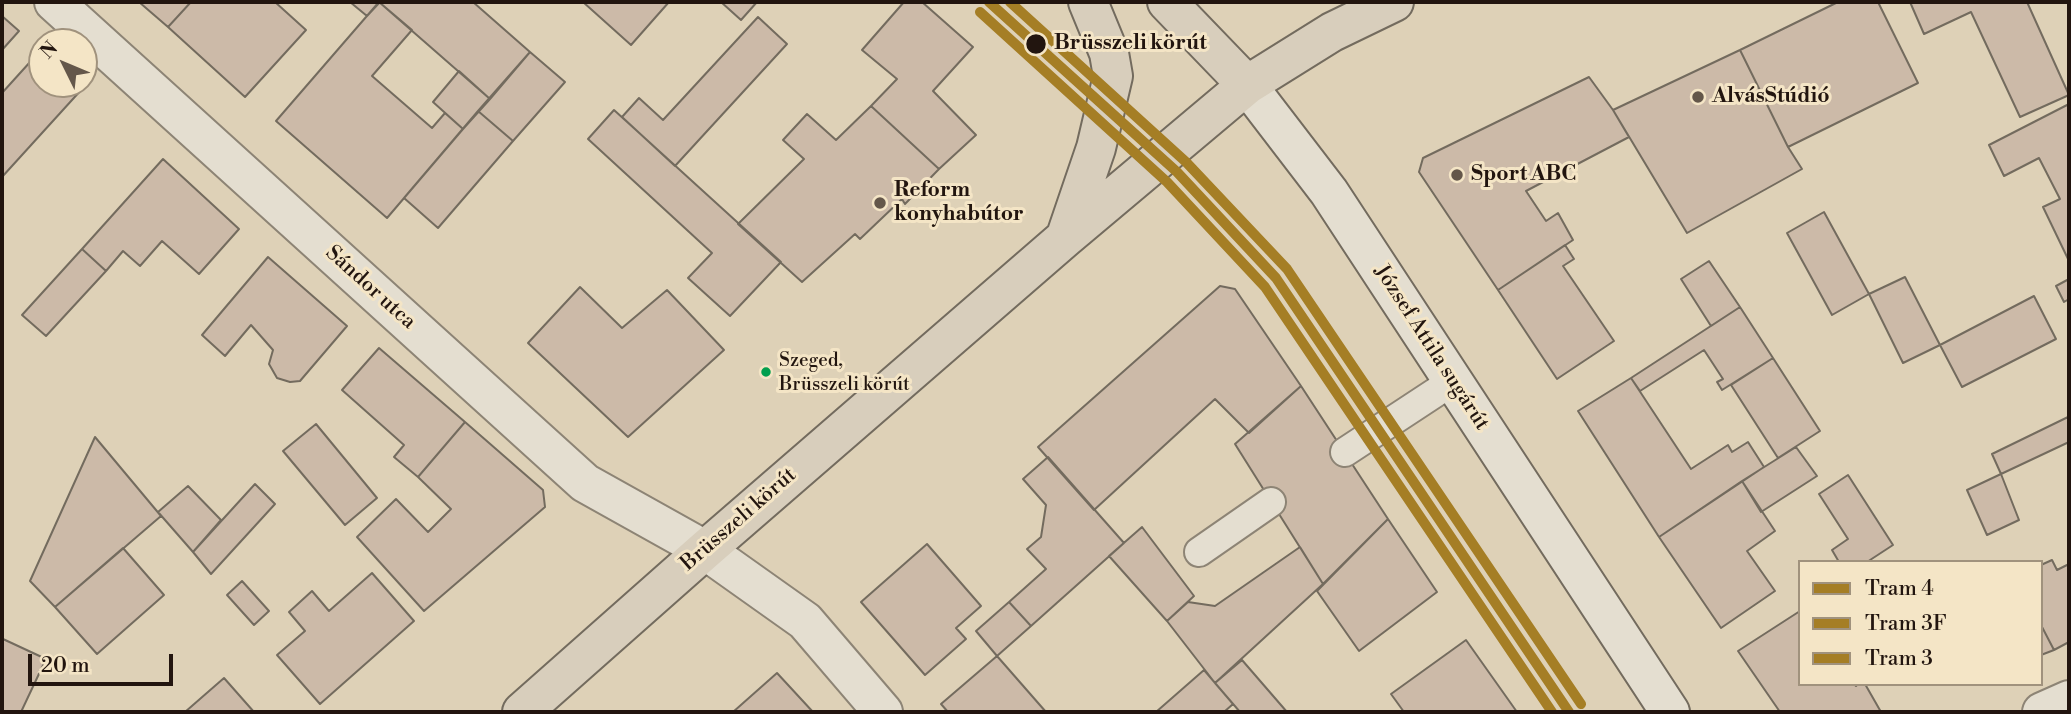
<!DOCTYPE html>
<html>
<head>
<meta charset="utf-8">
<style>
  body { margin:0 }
  #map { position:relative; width:2071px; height:714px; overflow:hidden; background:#ded1b7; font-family:"Libre Bodoni",serif }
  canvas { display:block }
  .frame { position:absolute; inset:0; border:4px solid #22150f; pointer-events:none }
  .legend { position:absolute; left:1798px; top:560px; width:245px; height:126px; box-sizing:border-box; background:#f4e5c6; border:2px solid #a0927d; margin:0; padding:9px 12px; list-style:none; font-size:21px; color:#22150f }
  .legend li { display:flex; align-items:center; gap:14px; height:35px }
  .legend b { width:35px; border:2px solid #a0927d }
  .north { position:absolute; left:28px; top:28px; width:70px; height:70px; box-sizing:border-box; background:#f4e5c6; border:2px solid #a0927d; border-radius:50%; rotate:313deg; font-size:19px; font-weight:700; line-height:28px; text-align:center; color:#22150f }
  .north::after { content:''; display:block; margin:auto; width:24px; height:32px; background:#64574a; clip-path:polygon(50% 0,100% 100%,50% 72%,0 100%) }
  .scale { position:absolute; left:28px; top:654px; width:145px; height:32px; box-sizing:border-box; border:4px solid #22150f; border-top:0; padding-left:9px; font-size:21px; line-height:24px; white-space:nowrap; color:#22150f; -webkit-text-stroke:5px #f4e5c6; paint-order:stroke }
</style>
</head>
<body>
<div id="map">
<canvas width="2071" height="714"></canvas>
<div class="frame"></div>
<ul class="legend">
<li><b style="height:9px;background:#a57e25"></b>Tram 4</li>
<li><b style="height:9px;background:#a57e25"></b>Tram 3F</li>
<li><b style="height:9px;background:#a57e25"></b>Tram 3</li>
</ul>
<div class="north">N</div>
<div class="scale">20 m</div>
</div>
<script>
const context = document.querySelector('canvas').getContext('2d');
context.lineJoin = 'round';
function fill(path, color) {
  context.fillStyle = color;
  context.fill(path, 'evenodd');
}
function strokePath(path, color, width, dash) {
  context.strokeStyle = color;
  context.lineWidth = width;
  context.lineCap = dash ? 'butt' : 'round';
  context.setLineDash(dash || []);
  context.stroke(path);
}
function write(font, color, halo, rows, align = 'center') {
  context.font = font + ' "Libre Bodoni",serif';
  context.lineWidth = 6;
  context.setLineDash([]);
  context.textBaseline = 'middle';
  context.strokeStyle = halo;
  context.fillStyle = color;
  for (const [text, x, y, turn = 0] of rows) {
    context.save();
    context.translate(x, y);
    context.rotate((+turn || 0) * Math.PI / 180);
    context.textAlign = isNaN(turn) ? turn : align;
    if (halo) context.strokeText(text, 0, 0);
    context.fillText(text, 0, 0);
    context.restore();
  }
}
const building = new Path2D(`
  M139,2H191L168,27Z
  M191,2H275L306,30L245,97L168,27Z
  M350,2H380L367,16Z
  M379,2H473L530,52L490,99Z
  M379,2L412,30L372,76L432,128L445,113L463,129L387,218L276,121Z
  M583,2H669L631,45Z
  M721,2H757L741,20Z
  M904,2H922L973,47L933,91L976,135L939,169L871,106L897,79L862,50Z
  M1838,2H1878L1918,83L1788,147L1740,50Z
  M1910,2H2027L2069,95L2020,117L1971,12L1924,34Z
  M2,16L19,31L2,50Z
  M758,17L787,44L675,166L622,117L639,98L663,120Z
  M1740,50L1788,147L1802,169L1687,233L1613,110Z
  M40,51L42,53V84H77L82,89L2,177V93Z
  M530,52L565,82L513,141L478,111Z
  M459,71L490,99L463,129L433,102Z
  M1589,77L1613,110L1629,137L1526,191L1546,221L1558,213L1573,240L1498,290L1419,172L1423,158Z
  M2069,104V261L2043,207L2060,199L2039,158L2004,176L1989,145Z
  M871,106L939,169L905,204L902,199L860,239L855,234L802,282L738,224L804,159L783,140L807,114L836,140Z
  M614,110L781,262L730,316L688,278L712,253L588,139Z
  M478,111L513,141L438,228L404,198Z
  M163,159L239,229L199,274L162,241L140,266L123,251L106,271L82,249Z
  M1824,212L1869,294L1832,315L1787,233Z
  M1565,245L1574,259L1563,266L1614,341L1557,379L1498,290Z
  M82,249L106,271L46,336L22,315Z
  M268,257L347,326L300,381L290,382L277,378L269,364L273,350L251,325L225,356L202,335Z
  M1709,261L1740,307L1711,326L1681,279Z
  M1905,277L1940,345L1903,363L1869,294Z
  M2069,279V299L2064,302L2056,286Z
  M1220,286L1235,289L1301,386L1249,433L1215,399L1094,510L1038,447Z
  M580,287L622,328L667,290L724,350L628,437L528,343Z
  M2034,296L2056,339L1962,387L1940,345Z
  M1740,307L1773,358L1722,390L1717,382L1723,379L1704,350L1640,391L1631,378Z
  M379,348L465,422L418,477L394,457L404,445L342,390Z
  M1773,358L1820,431L1778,458L1731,385Z
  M1631,378L1691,469L1728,445L1732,452L1748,442L1764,467L1659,537L1578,411Z
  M1301,386L1388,519L1323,584L1235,444Z
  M2068,417L2069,442L2001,474L1992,454Z
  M465,422L543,490L545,507L424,611L357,537L396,499L428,532L451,509L418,477Z
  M316,424L377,498L345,525L283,451Z
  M95,437L161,516L55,607L30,581Z
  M1796,447L1817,476L1761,512L1742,481Z
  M1048,457L1124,543L1031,626L1009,602L1046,569L1027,549L1041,537L1046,505L1023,479Z
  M2001,474L2019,520L1987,535L1967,490Z
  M1848,475L1893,545L1867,562H1839L1832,550L1848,539L1819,494Z
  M1742,481L1775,531L1747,551L1775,591L1721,628L1659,537Z
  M255,484L275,504L211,574L193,552Z
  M188,486L221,520L193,552L158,512Z
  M1388,519L1437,592L1359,651L1317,591Z
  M1142,527L1194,596L1167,621L1109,556Z
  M927,544L981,606L956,628L966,639L925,675L861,602Z
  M1300,547L1323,584L1215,683L1167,621L1188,602L1215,606Z
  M123,548L164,595L97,654L55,607Z
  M2052,560L2057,570L2069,564V642L2054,650L2041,625V565Z
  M372,573L414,621L320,704L277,655L305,631L289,612L312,591L329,611Z
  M242,581L269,611L254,625L227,595Z
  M1009,602L1031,626L997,656L976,631Z
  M1800,611V684H1854L1856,686L1858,684H1865L1881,712H1780L1738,651Z
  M2041,625L2054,650L2041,655Z
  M3,639L46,659L21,712H2Z
  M1466,640L1517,712H1404L1391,694Z
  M997,656L1046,712H948L941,704Z
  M1242,660L1287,712H1240L1215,683Z
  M1204,670L1233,704L1224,712H1156Z
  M777,673L813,712H733Z
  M224,678L254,712H185Z`);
fill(building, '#ccbaa8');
strokePath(building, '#736b5e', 2);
const lane = new Path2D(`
  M1345,452L1453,381
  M1199,552L1271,502`);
const street = new Path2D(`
  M54,2L585,483L705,550L805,621L883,712
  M2042,712L2069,700`);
const secondary = new Path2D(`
  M1247,85L1329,192L1670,712`);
const primary = new Path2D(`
  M1167,2L1247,85
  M1066,236L1096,148L1113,76L1109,53L1088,2
  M522,712L705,550L1065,238L1247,85L1332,32L1394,2`);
strokePath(lane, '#8d8475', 32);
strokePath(street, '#8d8475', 42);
strokePath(secondary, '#736b5e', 42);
strokePath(primary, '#736b5e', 42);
strokePath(lane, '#e4ded0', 28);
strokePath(street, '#e4ded0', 38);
strokePath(secondary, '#e4ded0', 38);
strokePath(primary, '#d8cebc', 38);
strokePath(new Path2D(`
  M989,2L1177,172L1276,278L1569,712`), '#a57e25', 10);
strokePath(new Path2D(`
  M980,12L1167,182L1265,287L1552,712`), '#a57e25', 10);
strokePath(new Path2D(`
  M1010,2L1186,162L1287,269L1581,704`), '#a57e25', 10);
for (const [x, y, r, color] of [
  [1036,44,11,"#22150f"],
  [1698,97,7,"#64574a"],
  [1457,175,7,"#64574a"],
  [880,203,7,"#64574a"],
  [766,372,6,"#029f4e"]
]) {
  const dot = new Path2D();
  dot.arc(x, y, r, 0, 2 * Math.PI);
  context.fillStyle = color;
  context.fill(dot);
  strokePath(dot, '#f4e5c6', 2.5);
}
write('19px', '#22150f', '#f4e5c6', [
  ["Szeged,",779,361],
  ["Brüsszeli körút",779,385]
], 'left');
write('bold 21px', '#22150f', '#f4e5c6', [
  ["Brüsszeli körút",1054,44]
], 'left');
write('bold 21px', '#22150f', '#f4e5c6', [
  ["AlvásStúdió",1712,97],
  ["Sport ABC",1471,175],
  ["Reform",894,191],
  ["konyhabútor",894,215]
], 'left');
write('21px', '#22150f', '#f4e5c6', [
  ["Sándor utca",370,288,42],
  ["József Attila sugárút",1431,348,57],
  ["Brüsszeli körút",739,520,-41]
]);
</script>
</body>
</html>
